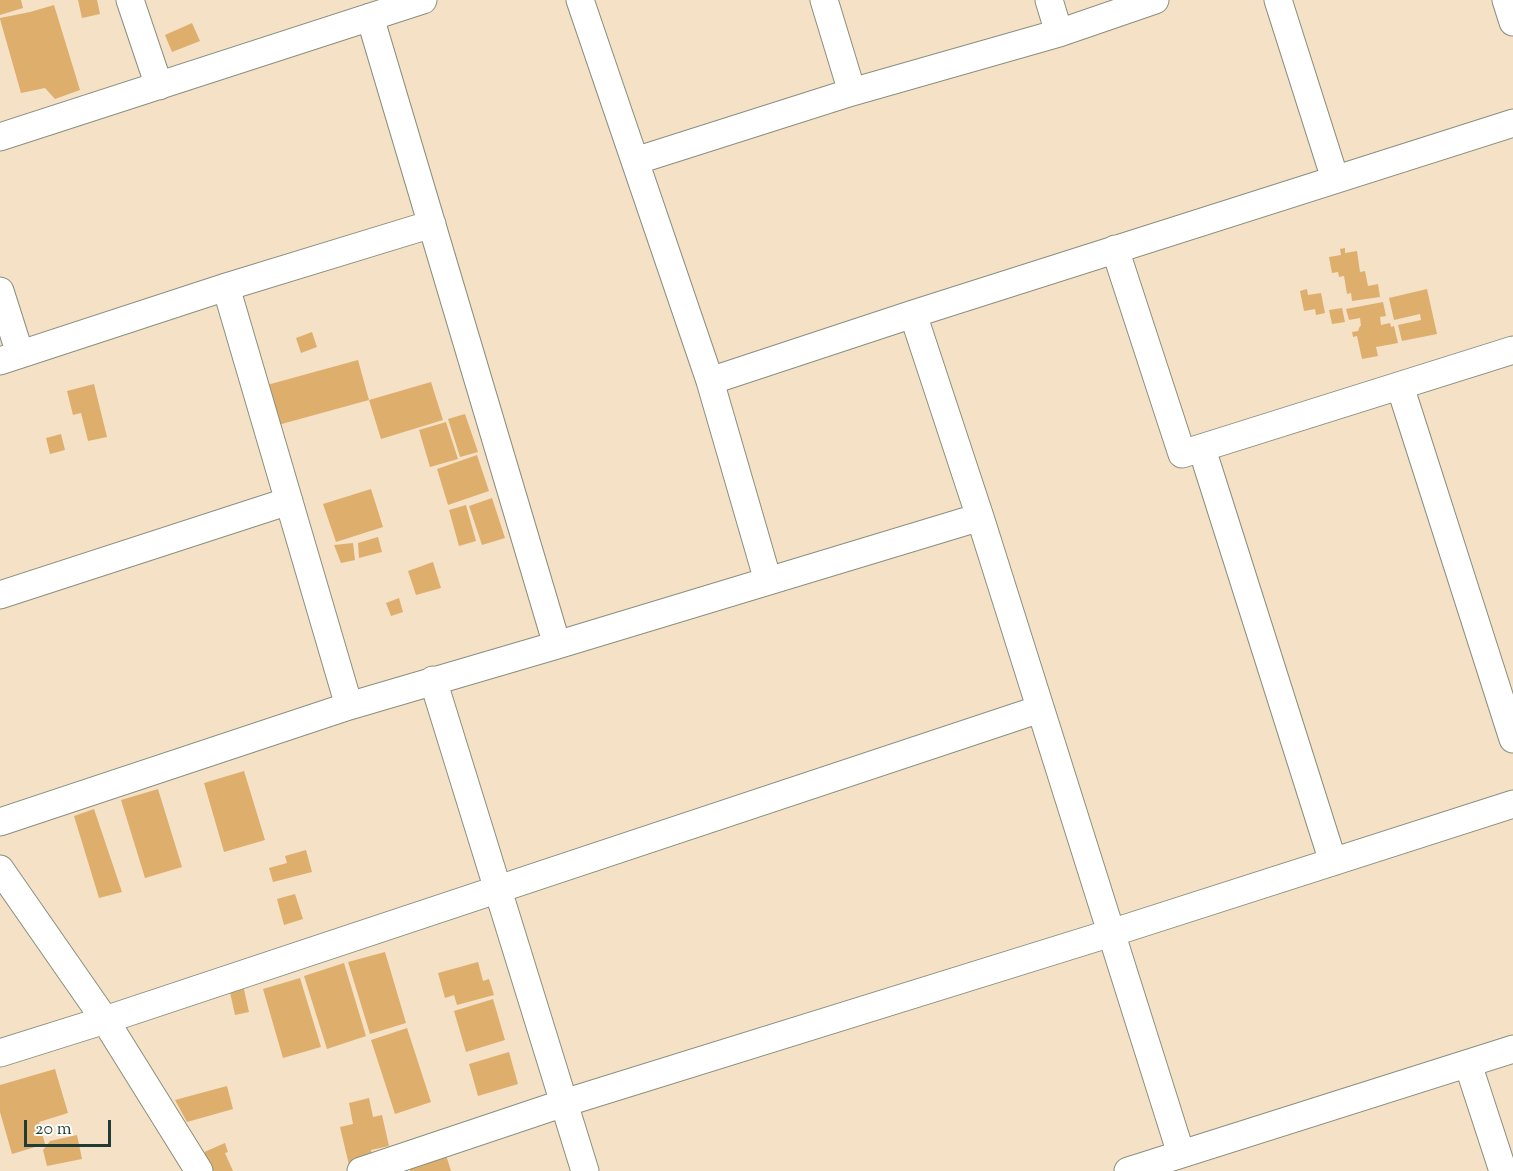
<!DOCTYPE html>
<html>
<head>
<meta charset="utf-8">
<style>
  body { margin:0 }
  #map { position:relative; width:1513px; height:1171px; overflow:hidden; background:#f5e1c6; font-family:"Sorts Mill Goudy",serif }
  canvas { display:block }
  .scale { position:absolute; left:24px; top:1120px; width:87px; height:27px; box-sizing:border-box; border:3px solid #1f3d34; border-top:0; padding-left:8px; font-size:18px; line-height:21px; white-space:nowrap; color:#1f3d34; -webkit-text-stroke:4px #fdfcf7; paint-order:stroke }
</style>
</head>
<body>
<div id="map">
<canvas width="1513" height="1171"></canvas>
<div class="scale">20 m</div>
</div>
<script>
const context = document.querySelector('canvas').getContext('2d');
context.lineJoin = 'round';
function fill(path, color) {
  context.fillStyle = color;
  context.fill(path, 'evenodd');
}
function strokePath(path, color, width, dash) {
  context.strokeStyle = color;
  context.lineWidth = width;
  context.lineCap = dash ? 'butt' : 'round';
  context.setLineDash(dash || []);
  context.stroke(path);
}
fill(new Path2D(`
  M0,0H21L23,8L0,15Z
  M78,0H97L100,14L82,18Z
  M54,5L80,90L55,99L45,88L21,93L0,19V18L30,12Z
  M192,23L200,41L172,52L165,35Z
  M1345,248V253L1357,251L1360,272L1365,271L1368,286L1378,284L1380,297L1352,301L1351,293L1347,294L1344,276L1339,277L1338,272L1332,273L1329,257L1341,255L1340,249Z
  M1307,289L1308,295L1321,293L1325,313L1316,315L1315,309L1304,311L1300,291Z
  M1427,289L1437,334L1402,341L1398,325L1421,320L1420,314L1394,320L1389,298Z
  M1383,302L1386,316L1380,317L1381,325L1390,323L1391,327L1394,326L1398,343L1376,347L1378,356L1362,359L1357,336L1353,337L1352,332L1358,331L1360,326H1361L1360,318L1349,320L1346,309Z
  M1342,308L1345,322L1332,324L1329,310Z
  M312,332L317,347L301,353L296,338Z
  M358,360L369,400L278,425L267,385Z
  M431,382L443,420L381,439L369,400Z
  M94,384L107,437L88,441L81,413L73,415L67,391Z
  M465,414L478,452L460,457L448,419Z
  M446,422L458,459L430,467L419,430Z
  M61,434L65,450L50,454L46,438Z
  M477,455L489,491L448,505L437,469Z
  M371,489L383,527L336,542L323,504Z
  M492,498L505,538L482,545L469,506Z
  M466,505L476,541L459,546L449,510Z
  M378,537L382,552L359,558L358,543Z
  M353,543L355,560L341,563L334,545Z
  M433,562L441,588L416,595L408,571Z
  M399,598L403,612L391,616L386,603Z
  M244,771L265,840L224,852L204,783Z
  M158,789L182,867L145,878L121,800Z
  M94,809L122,892L99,898L74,816Z
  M306,850L312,872L273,882L269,868L287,863L285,856Z
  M295,894L303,919L284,925L277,899Z
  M385,952L406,1023L370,1034L348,962Z
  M478,962L483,981L489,979L494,995L457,1005L454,995L445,998L438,973Z
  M344,963L366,1036L327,1049L304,976Z
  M300,978L321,1047L283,1058L263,989Z
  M243,985L249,1012L235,1015L229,988Z
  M493,999L505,1040L466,1052L454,1011Z
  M407,1028L431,1102L395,1114L371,1040Z
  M509,1052L518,1084L478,1096L469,1064Z
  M55,1069L68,1113L39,1122L45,1144L12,1154L0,1112V1085Z
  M227,1086L233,1109L187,1122L175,1100Z
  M369,1098L373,1117L382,1115L389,1146L371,1150L373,1160L349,1165L340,1127L353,1124L349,1103Z
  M77,1135L82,1159L47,1166L43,1150L50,1141Z
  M225,1143L228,1152L225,1153L233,1171H210L202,1153Z
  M446,1155L451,1171H410V1167Z`), '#deae6d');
const street = new Path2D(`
  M130,0L159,86
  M580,0L710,381L768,581
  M824,0L852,92
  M1049,0L1059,33
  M1278,0L1335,179
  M1506,0L1513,22
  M370,17L557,645
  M0,137L423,0
  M635,161L852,92L1059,33L1155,0
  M1115,249L1182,454L1513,350
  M226,287L349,706
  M0,291L20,354
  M913,314L980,517L1181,1154
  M0,361L226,287L432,224
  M710,381L913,314L1513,123
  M1400,386L1513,739
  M1202,449L1333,862
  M0,595L289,501
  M433,680L585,1171
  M0,822L349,706L557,645L980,517
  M0,869L105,1020L199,1171
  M0,1053L105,1020L1040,709
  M1468,1064L1503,1171
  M361,1171L564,1103L1111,933L1513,804
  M1128,1171L1513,1049`);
strokePath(street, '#8a8f7d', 29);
strokePath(street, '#fff', 27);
</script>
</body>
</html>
